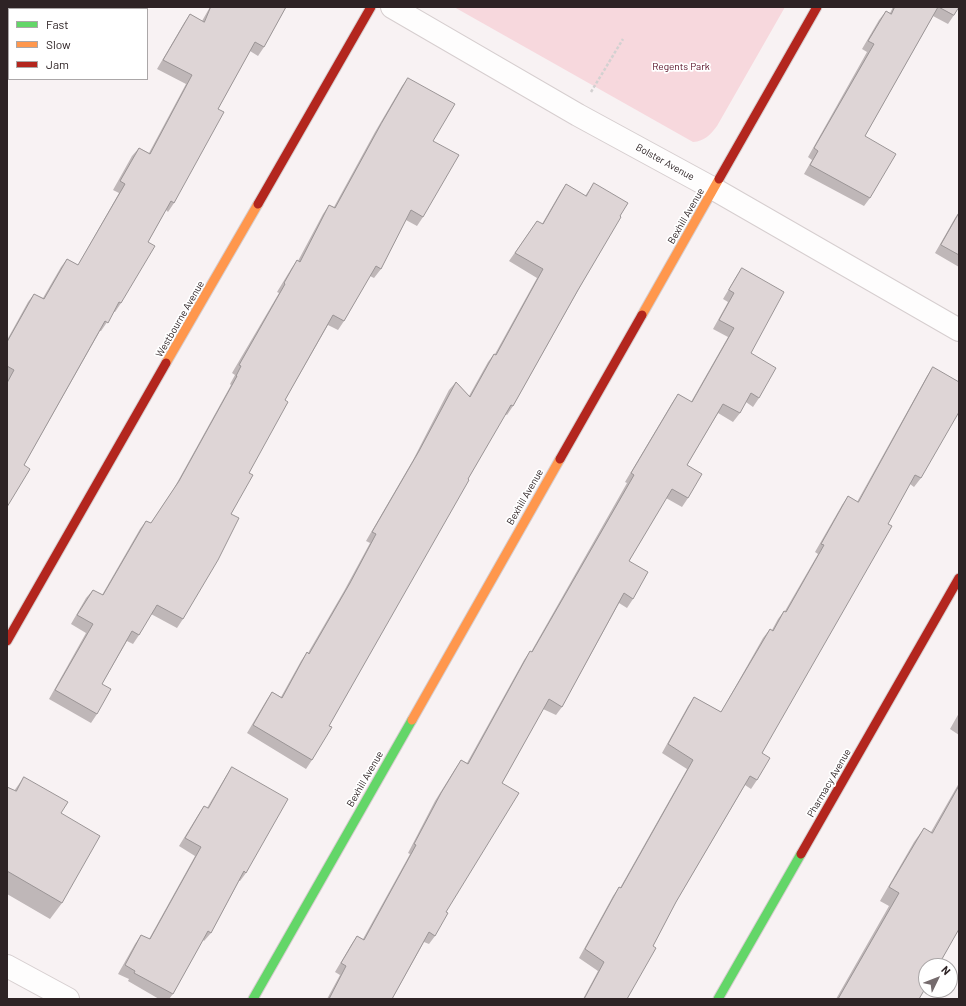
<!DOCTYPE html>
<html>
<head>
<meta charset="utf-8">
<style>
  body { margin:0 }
  #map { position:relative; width:966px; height:1006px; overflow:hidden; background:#f8f2f3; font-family:Barlow,sans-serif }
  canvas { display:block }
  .frame { position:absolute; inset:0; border:8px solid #2e2325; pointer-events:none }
  .legend { position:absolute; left:8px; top:8px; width:140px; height:72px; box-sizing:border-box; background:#fff; border:1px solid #aba7a8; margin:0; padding:5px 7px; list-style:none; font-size:12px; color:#2e2325 }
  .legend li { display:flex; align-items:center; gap:8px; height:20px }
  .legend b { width:20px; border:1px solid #aba7a8 }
  .north { position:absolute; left:918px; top:958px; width:40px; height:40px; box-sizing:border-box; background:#fff; border:1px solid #aba7a8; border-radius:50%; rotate:47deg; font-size:11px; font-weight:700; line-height:16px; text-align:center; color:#2e2325 }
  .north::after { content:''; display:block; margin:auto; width:14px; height:18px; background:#756b6d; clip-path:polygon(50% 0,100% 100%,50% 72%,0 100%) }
</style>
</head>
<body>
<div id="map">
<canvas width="966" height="1006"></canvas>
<div class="frame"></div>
<ul class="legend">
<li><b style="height:5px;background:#63d668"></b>Fast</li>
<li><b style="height:5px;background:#ff974d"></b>Slow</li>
<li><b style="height:5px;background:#b3261e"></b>Jam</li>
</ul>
<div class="north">N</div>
</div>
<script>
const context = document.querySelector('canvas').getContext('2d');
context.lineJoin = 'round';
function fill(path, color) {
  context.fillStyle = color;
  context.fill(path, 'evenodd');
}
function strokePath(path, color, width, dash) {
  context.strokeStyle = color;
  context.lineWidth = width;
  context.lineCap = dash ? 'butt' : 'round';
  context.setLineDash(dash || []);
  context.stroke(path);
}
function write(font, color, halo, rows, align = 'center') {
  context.font = font + ' Barlow,sans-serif';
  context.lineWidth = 3.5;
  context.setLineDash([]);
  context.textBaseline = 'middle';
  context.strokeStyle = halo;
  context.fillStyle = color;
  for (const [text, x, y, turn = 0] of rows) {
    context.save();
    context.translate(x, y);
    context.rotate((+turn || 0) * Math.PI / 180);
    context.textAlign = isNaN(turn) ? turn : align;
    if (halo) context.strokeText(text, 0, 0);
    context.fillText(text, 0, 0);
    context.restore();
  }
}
fill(new Path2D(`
  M454,7H785L717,126C710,135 705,141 693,142Z`), '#f7d8dd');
const street = new Path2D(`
  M392,7L578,115L714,189L959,330
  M7,966L68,999`);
const fast = new Path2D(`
  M253,999L412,720
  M718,999L801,854`);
const slow = new Path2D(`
  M642,315L719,179
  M166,363L258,204
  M412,720L560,459`);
const jam = new Path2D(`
  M719,179L817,7
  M258,204L371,7
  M560,459L642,315
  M7,641L166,363
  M801,854L959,578`);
strokePath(street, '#d6cecf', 24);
strokePath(fast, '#d6cecf', 11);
strokePath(slow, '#d6cecf', 11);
strokePath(jam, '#d6cecf', 11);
strokePath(new Path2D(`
  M591,92L623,39`), '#d3d1d1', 2.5, [3, 2]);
strokePath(street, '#fefdfd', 22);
strokePath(fast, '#63d668', 9);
strokePath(slow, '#ff974d', 9);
strokePath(jam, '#b3261e', 9);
fill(new Path2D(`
  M210,7H286L264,47L258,56L250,51L218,109L174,203L168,212L166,210L148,242L121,303L115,312H114L101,331H100L24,465L7,507V381L8,379L7,378V340L28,302L34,294L43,298L61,267L67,259L78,265L119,193L113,190L132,156L139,148L149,153L186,84L157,69L184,23L190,14L202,21Z
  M893,7H959L954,15L948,24L933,16L865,136L870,198L864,206L804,174L812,160L808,157L867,52L862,49L879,20L886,11L890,13Z
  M408,78L433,141L423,217L417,226L406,220L381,269L374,278L370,276L344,321L338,330L328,325L285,400L249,473L231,514L183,619L177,628L151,614L139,635L133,644L127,641L102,684L97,714L91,723L49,699L86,633L71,624L86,598L93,590L102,595L140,529L146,521L151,523L173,490L231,385L230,384L235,375L232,373L279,293L277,292L291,269L297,260L298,261L323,214L329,205L334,207L375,132L402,86Z
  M594,183L620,216L513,406L507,415L505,414L468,479L329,726L312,760L306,769L247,733L266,701L272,692L281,697L301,661L307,652L308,653L344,591L370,543L366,541L413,460L449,390L456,382L469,396L488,362L494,354H495L537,278L509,261L537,221L542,224L560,193L566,184L585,196Z
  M959,212V267L935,253L955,218Z
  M742,268L751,353L759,398L753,407L746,402L740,413L733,422L718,413L687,465L688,498L682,507L666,498L629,561L633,599L627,608L619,603L562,707L556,715L543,709L502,783L446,912L435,936L429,944L424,942L392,999H327L340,975L335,972L351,945L357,936L363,939L410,854L408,853L435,801L455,769L461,760L467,763L524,660L530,651L531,652L627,483L625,482L672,403L678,394L691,402L728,337L713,329L728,302L723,299L736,277Z
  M933,367L921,478L914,487L910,484L762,753L757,780L751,789L745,785L676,902L653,946L627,999H583L598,971L579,958L613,896L619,887L620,888L687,769L662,753L688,706L694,697L721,712L763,638L770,629L772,630L778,619L784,611H785L818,554L815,552L842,505L848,496L857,502L927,376Z
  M959,713V735L950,729Z
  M232,767L246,873L240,881H239L211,933L204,941L203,940L173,994L169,999H159L128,981L129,979L118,974L135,944L141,935L149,939L195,856L179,846L198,815L204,806L207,808L226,776Z
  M24,777L61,813L62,903L50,919L7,894V787L14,791Z
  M959,783V929L919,999H836L889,906L880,901L914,842L924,828L931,832Z`), '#bfb7b8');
const building = new Path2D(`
  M7,7H73L72,9H9V62L7,65Z
  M211,7H286L264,47L255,42L218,109L224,112L174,203L171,201L148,242L155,246L121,303L119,302L108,323L105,321L24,465L30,469L7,507V383L14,370L7,366V342L34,294L44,299L67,259L78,265L125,184L120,181L139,148L150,154L192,75L163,60L190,14L204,22Z
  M895,7H938L865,136L896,154L870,198L810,165L818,151L814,148L874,44L868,41L886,11L891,14Z
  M939,7H959L954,15Z
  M408,78L455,104L433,141L459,155L423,217L411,210L381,269L376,266L344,321L333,315L285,400L288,402L249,473L253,475L231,514L239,518L218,560L183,619L157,605L139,635L132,631L102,684L111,689L97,714L55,690L93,624L77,615L93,590L103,595L146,521L151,523L179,481L237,376H236L241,366L239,365L285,284L284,283L297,260L300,262L329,205L335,208L381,124Z
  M594,183L628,203L620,216L621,217L578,290L513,406L511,405L468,479L469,480L329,726L332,727L312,760L253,725L272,692L282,698L307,652L309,654L350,583L376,534L372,532L419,451L456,382L470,397L494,354L496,355L543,269L515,253L537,221L543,224L566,184L586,196Z
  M959,213V255L941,245Z
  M742,268L784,292L751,353L776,368L759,398L751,393L740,413L723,404L687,465L702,474L688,498L672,489L629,561L648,572L633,599L624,593L562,707L549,699L502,783L519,793L446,912L448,913L435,936L429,932L392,999H329L346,966L341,963L357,936L364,940L416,845L414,844L441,793L461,760L468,764L530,651L532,652L634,475L631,473L678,394L692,402L734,328L719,320L734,293L729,290Z
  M933,367L959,382V412L921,478L915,475L888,524L892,526L762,753L770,758L757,780L750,776L676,902L653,946L656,948L627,999H584L604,962L585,949L619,887L621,888L693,760L668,744L694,697L721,712L770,629L773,631L784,611L786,612L824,545L821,544L848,496L858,502Z
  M232,767L288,799L246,873L244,871L211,933L208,931L173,994L134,973L135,971L125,965L141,935L150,939L201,847L185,838L204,806L208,808Z
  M24,777L68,802L61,813L100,836L62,903L7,871V787L16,791Z
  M959,786V929L938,966H926V987L919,999H838L899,893L889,887L924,828L932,833Z`);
fill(building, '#ded5d6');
strokePath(building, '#9b9596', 1);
write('10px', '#530a21', '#fff', [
  ["Regents Park",681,67]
]);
write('10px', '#2e2325', '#fff', [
  ["Bolster Avenue",665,162,29],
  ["Bexhill Avenue",686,216,-60],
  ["Westbourne Avenue",180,319,-60],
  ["Bexhill Avenue",525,497,-60],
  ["Bexhill Avenue",365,779,-60],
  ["Pharmacy Avenue",829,783,-60]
]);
</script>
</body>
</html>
